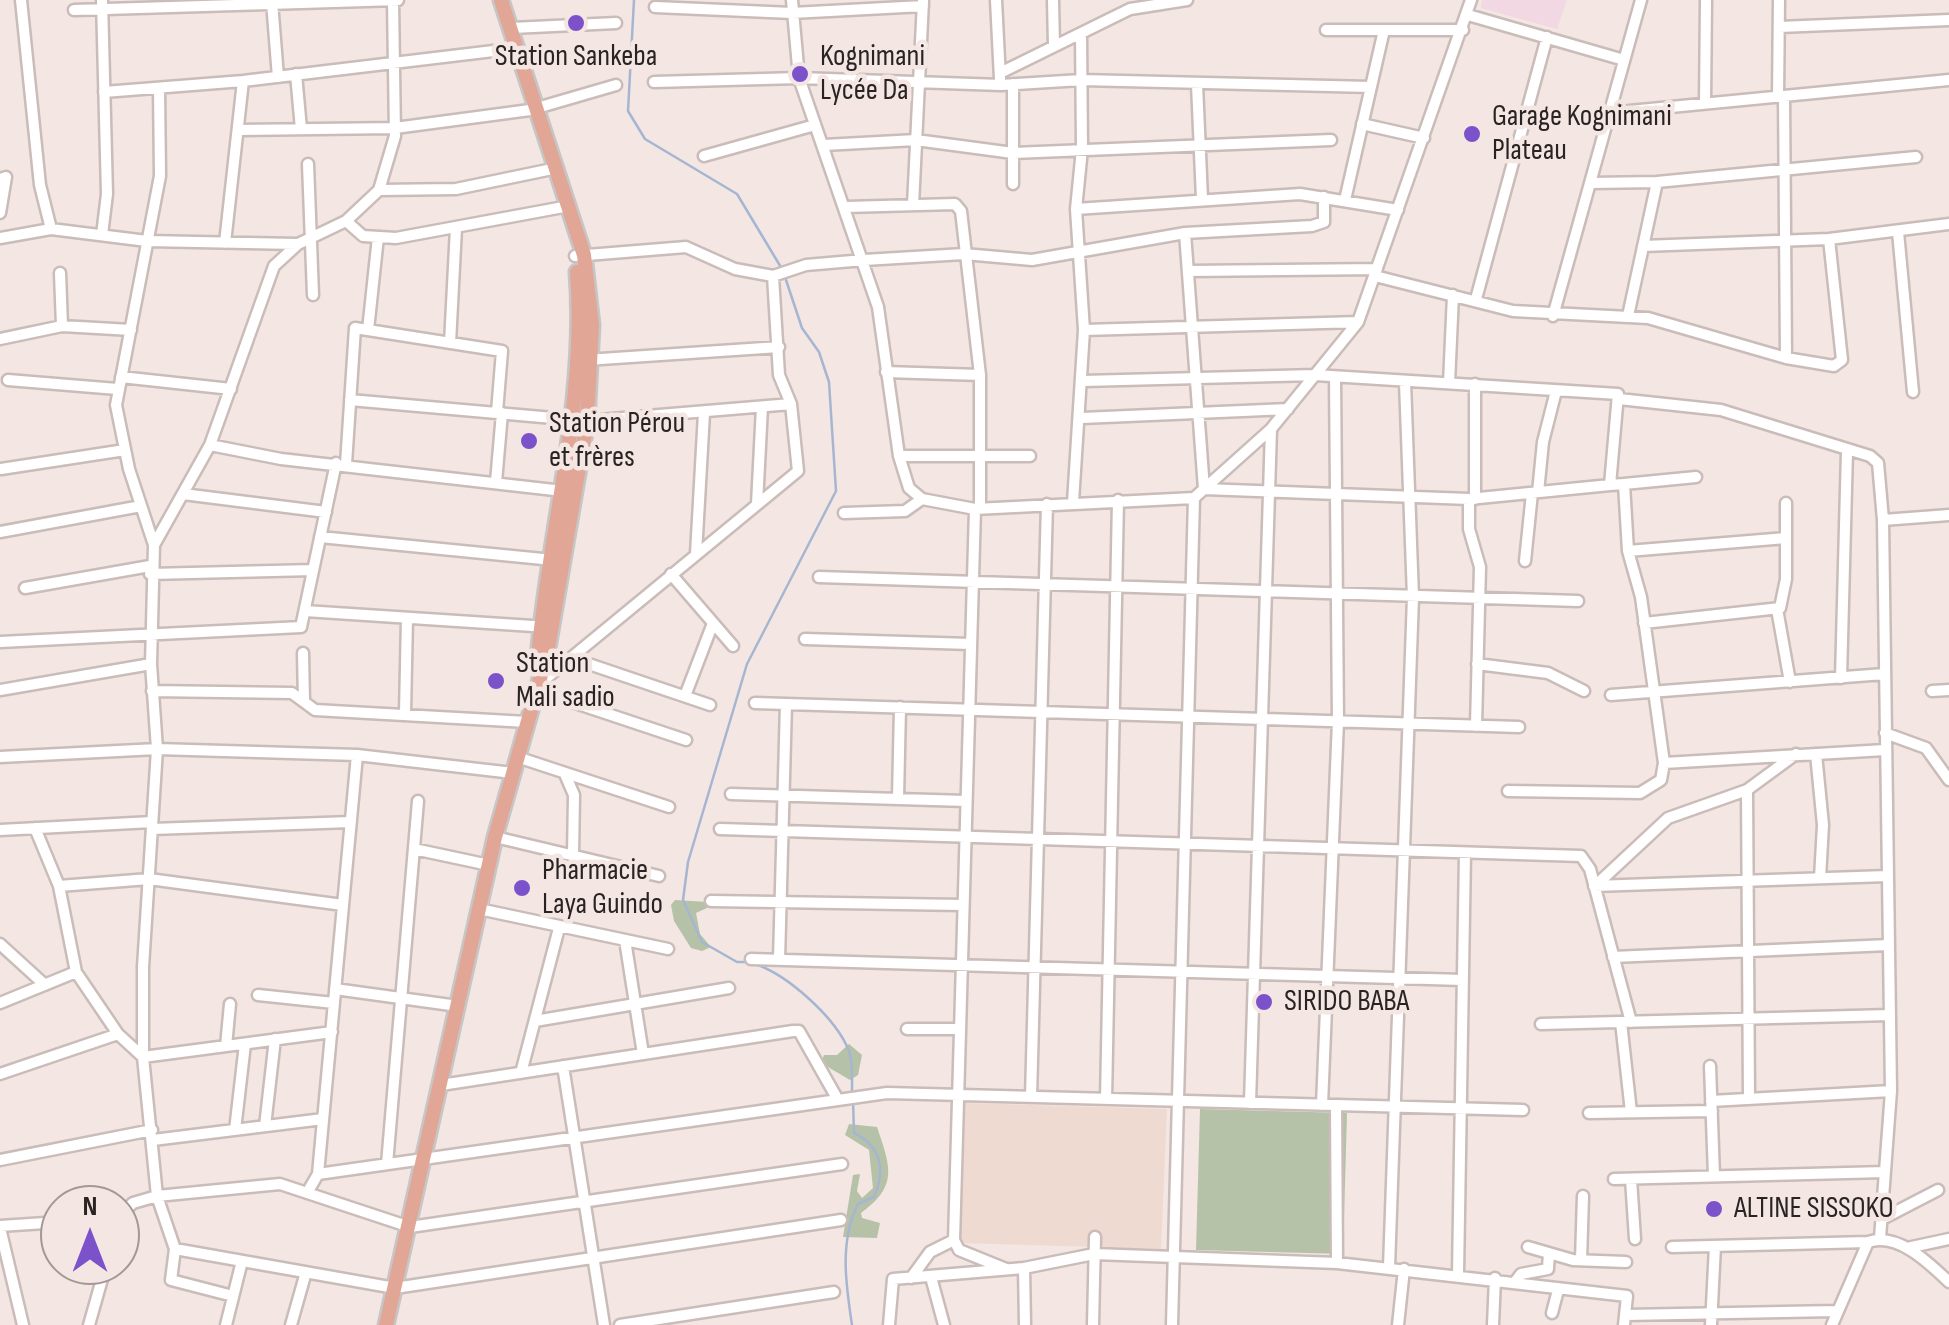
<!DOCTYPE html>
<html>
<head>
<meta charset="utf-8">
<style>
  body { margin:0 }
  #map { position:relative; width:1949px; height:1325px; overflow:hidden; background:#f4e6e2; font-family:"Sofia Sans Condensed",sans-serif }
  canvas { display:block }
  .north { position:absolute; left:40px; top:1185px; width:100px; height:100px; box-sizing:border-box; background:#f4e6e2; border:2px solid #a39896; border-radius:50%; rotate:0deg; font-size:28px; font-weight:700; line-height:40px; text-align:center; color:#292423 }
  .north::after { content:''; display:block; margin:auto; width:35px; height:45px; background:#7c52cb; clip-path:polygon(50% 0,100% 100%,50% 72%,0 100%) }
</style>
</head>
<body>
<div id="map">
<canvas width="1949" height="1325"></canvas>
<div class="north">N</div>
</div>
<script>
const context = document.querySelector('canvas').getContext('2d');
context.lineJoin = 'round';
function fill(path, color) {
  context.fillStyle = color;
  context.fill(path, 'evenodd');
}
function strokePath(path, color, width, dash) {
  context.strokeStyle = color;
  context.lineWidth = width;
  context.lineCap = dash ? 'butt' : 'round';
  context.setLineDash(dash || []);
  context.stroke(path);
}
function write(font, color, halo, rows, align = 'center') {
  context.font = font + ' "Sofia Sans Condensed",sans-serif';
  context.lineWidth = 9;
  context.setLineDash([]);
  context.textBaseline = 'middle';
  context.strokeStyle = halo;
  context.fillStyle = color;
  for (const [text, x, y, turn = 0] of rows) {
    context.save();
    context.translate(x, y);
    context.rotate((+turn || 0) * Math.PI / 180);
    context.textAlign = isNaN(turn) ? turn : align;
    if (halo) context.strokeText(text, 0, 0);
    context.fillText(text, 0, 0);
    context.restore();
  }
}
fill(new Path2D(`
  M1482,0H1567L1557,29L1481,8Z`), '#f1d8e2');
fill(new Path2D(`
  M965,1103L1167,1109L1161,1249L960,1243Z`), '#efdad2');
fill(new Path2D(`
  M675,900L707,902L709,907L696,913L700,934L711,947L702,951L691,948L674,921L671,905Z
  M849,1044L862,1055L858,1075L850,1080L821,1063L824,1055H837Z
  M1200,1109L1347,1113L1343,1254L1196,1250Z
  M849,1124L877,1127C891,1168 898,1186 861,1213L862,1218L880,1223L877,1238L843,1237L853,1175L860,1174L857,1191L862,1198L873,1188L869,1150L845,1135Z`), '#b5c2a8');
strokePath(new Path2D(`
  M634,0L628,111L645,139L737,194L782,269
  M748,962H737L702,942L683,900L688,862L747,664L836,491L829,382L819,352L802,328L785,277
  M755,964C788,975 836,1018 849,1051C853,1063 852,1080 852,1092
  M852,1325C846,1285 839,1242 858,1204L874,1197C886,1170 881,1146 854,1133L853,1100`), '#a6b6d1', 2.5);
const minor = new Path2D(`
  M21,0L40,185L51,229
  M102,0L107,194L102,235
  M792,0L799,78L878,307L899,456L909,488L922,499L975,509L1194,498
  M996,0L1000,79
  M1053,0L1054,46
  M272,2L278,77
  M655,7L792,13L923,6
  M74,10L398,0
  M1468,15L1624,60
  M1779,27L1949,20
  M512,28L616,23
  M1326,30H1463
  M1000,73L1130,9L1187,0
  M296,74L301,129
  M654,82L799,78L1001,85L1081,80L1371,87
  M1013,84V184
  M1197,84L1202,199
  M159,88L160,176L116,405L129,469L154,545L151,664L157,749L143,967V1057L157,1196L175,1249L171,1280L233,1296
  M104,92L243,81L510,49
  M1784,96L1786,358
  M1778,97L1779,0
  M1705,104L1706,0
  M1609,113L1949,80
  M1362,124L1424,138
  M238,130L395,128L530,110L616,85
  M824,145L916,140L1013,153L1331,140
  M704,156L815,125
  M308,164L313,295
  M0,179L6,177L0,213
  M1590,183L1657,182L1916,157
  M379,190L456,189L557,168
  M1345,200L1384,30
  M913,205L923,1
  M846,207L955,204L961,211L980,375V508
  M1076,209L1300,194L1398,210
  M346,221L363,236L396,238L569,206
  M1898,232L1913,392
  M1185,233L1204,489L1469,499L1610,485
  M0,238L51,229L147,241L297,244
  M225,243L243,81
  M1643,246L1829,239L1949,224
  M1188,271L1377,269
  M60,273L62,326
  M773,276L806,265L864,260L964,254L1032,260L1185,233L1312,226L1324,222V197
  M1375,276L1513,311L1648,318L1786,358L1834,366L1842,360L1829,239
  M1476,299L1547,37
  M1553,316L1641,0
  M1628,316L1657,182
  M368,330L378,237
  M1084,330L1358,322
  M0,339L62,326L131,330
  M450,343L456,228
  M586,360L779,347
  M886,372L980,375
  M121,377L231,389
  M8,380L117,389
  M1083,381L1315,375L1618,394L1610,485L1624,484L1628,551L1641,597L1664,763L1661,780L1640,793L1508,791
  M1449,383L1453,295
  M1619,399L1721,410L1870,456L1878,463L1883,520L1891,1091L1880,1238
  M350,400L587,421L791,404
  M1082,418L1288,409
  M210,445L281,459L563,491
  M899,456H1030
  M346,464L355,328L502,351L497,412
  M1,469L125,450
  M496,482L502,413
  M1624,484L1696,477
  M1538,492L1543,442L1556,391
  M183,494L326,512
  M1469,499V529L1480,567L1476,726
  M1475,499V384
  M1073,502L1084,330L1076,209L1082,149L1081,33
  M757,504L762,407
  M975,509L954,1240L959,1250L1006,1269
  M844,513L905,511L922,499
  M1883,520L1949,515
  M0,532L141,506
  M320,537L553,560
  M154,545L210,445L274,266L298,244L346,221L379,190L395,136L393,0
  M1628,551L1786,538
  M696,554L704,413
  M1525,561L1532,493
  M150,574L313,570
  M671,574L733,646
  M819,577L1578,601
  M25,588L150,566
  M1777,609L1790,682
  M305,611L548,627
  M1644,623L1780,608L1786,579V503
  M805,639L971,644
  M0,642L301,627L336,463
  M303,653L304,702
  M571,658L710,705
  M1477,664L1548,673L1584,691
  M1841,678L1847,451
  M538,685L798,471L791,404L779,375L773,276L735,269L686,247L575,256
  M0,690L151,664
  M536,690L686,740
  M152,691L292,693L315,710L527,722
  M1932,691L1949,690
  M1611,695L1884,674
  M685,696L713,623
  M755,703L1519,727
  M405,713L407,618
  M1885,733L1926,748L1949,780
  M1816,754L1823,825L1820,878
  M0,757L157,749L357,755L513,773
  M517,757L669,807
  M1664,763L1885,750
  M565,774L574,795L573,855
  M1747,790L1749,1099
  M731,794L966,801
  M898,798L900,707
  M35,828L59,886L76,972L118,1034L143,1057L332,1032
  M152,829L351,822
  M720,829L1581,856L1590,869L1631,1022
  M0,830L152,822
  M495,837L659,876
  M414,849L489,865
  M59,886L149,879L343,905
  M1594,886L1887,876
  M1595,886L1668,818L1747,790L1796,754
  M711,901L963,905
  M479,909L668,949
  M625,940L643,1054
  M0,944L45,985
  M1613,957L1889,945
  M751,959L1463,980
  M779,960L786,704
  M335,989L458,1006
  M258,995L334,1003
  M0,1003L76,972
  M535,1021L729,988
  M1621,1022L1631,1112
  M1541,1024L1890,1015
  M907,1029H959
  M226,1046L230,1004
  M563,1066L604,1325
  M1710,1066L1714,1176
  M521,1073L559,928
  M0,1074L118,1034
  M441,1085L793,1031H799L838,1100
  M1031,1097L1047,504
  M1106,1099L1118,500
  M1711,1101L1891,1091
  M1250,1103L1271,429
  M1322,1105L1338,721L1335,377
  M1336,1105L1337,1263
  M1589,1113L1712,1111
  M265,1126L275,1039
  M235,1130L245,1044
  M153,1140L323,1119
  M0,1160L152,1130
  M387,1164L418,801
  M318,1174L887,1093L1523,1110
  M1614,1179L1885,1172
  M1631,1179L1635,1239
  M307,1193L318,1174L357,755
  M120,1215L133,1203L157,1196L280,1184L410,1227L842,1164
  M1882,1219L1938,1190
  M0,1226L60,1222
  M0,1228L23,1325
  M1528,1247L1573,1260L1626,1262
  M1672,1247L1868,1242
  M1907,1248L1949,1239
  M175,1249L395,1288L841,1220
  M1581,1260L1583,1196
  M1389,1267L1413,597L1405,382
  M1024,1268L1025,1325
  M1458,1274L1465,853
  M931,1277L944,1325
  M911,1278L930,1252L954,1240
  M1515,1282L1521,1274L1548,1269L1549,1253
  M1552,1313L1558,1290
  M1626,1315L1835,1311
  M89,1325L106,1265
  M226,1325L242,1261
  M291,1325L306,1272
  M620,1325L834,1292
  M889,1325L893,1279L1024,1268L1094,1254L1337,1263L1627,1296L1624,1325
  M1093,1325L1095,1237
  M1172,1325L1194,498L1271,429L1358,322L1471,0
  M1398,1325L1404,1269
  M1493,1325L1495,1278
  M1711,1325L1715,1246
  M1832,1325L1868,1242C1898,1232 1929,1263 1949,1282`);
const major = new Path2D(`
  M538,658C549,527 587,404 577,272
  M386,1325L495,837L547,654L587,421L592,325L584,255L501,0`);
strokePath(minor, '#cabcb8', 15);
strokePath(major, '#c7c6c6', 19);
strokePath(minor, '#fff', 10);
strokePath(major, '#e2a697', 14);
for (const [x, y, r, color] of [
  [576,23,10,"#7c52cb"],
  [800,74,10,"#7c52cb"],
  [1472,134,10,"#7c52cb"],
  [529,441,10,"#7c52cb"],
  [496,681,10,"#7c52cb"],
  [522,888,10,"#7c52cb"],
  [1264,1002,10,"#7c52cb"],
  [1714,1209,10,"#7c52cb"]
]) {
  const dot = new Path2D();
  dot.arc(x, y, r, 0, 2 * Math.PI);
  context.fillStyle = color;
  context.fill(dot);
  strokePath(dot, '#f4e6e2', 4);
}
write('30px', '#292423', '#f4e6e2', [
  ["Station Sankeba",576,57,"center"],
  ["Kognimani",820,57],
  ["Lycée Da",820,91],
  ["Garage Kognimani",1492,117],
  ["Plateau",1492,151],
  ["Station Pérou",549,424],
  ["et frères",549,458],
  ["Station",516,664],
  ["Mali sadio",516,698],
  ["Pharmacie",542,871],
  ["Laya Guindo",542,905],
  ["SIRIDO BABA",1284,1002],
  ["ALTINE SISSOKO",1734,1209]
], 'left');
</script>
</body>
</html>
